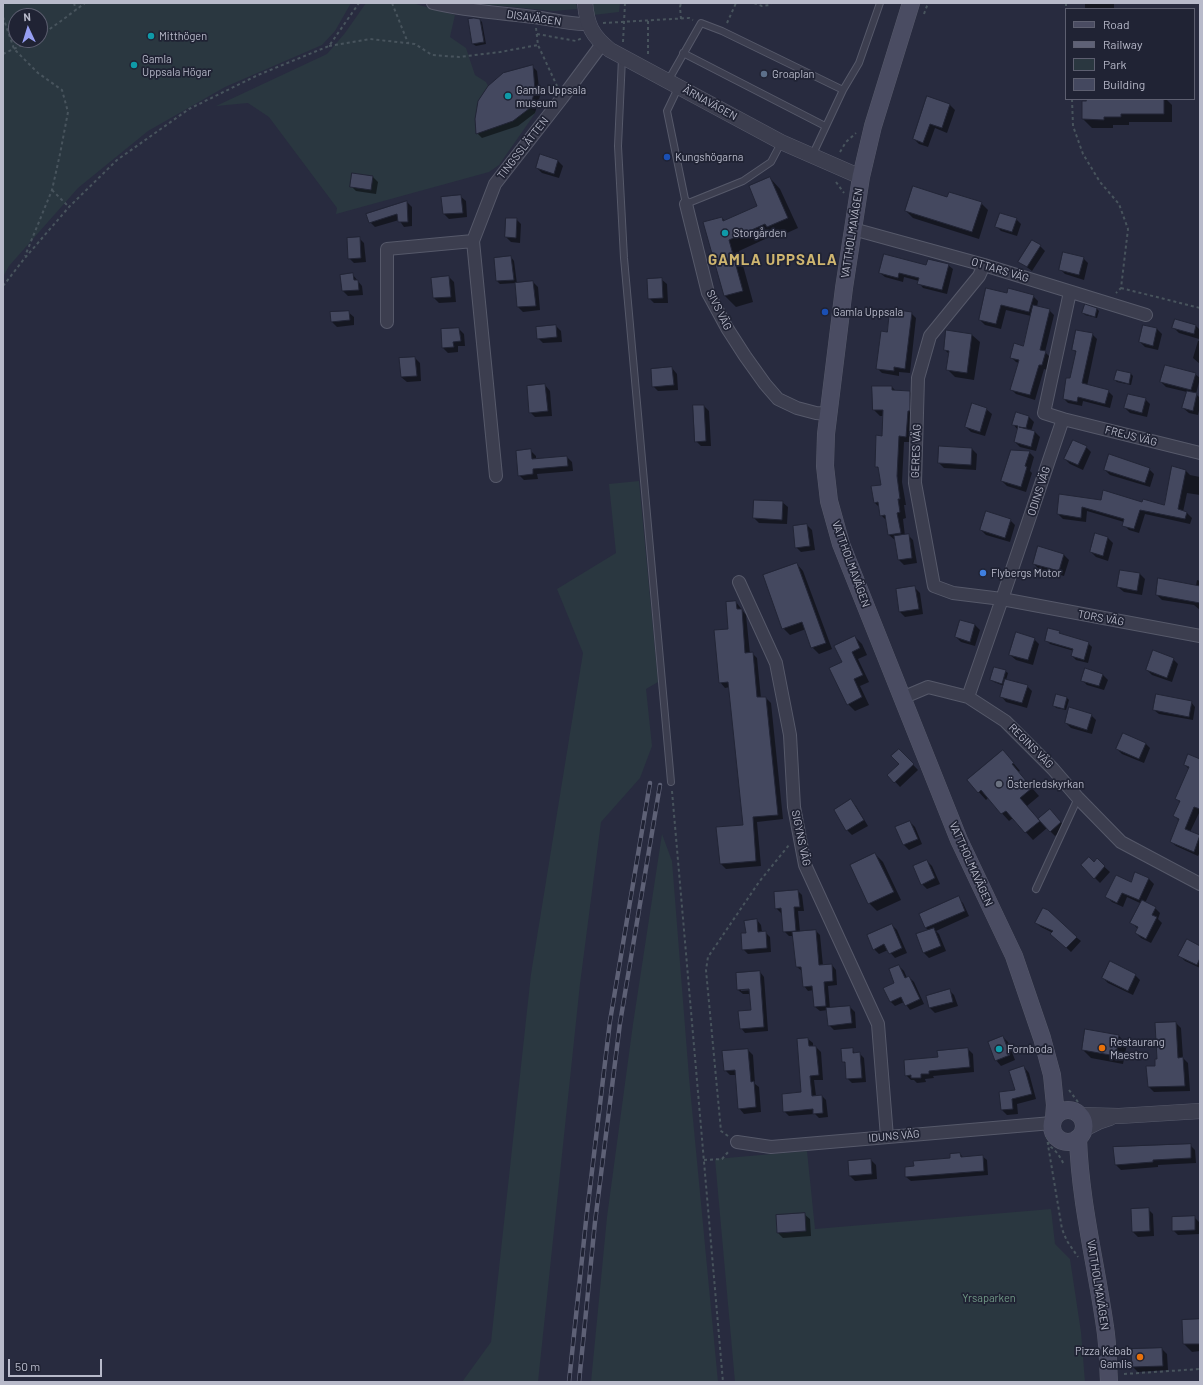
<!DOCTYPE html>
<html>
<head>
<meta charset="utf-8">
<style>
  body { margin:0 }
  #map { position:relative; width:1203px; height:1385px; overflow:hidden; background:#282b3f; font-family:Barlow,sans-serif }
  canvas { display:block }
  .frame { position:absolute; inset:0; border:4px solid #b8baca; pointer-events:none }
  .legend { position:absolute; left:1065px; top:8px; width:130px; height:92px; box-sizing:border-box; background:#202334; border:1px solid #5d5f70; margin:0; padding:5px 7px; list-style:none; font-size:12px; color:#b8baca }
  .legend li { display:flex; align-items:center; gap:8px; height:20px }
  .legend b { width:20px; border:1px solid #5d5f70 }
  .north { position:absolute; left:8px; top:8px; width:40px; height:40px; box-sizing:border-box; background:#202334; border:1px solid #5d5f70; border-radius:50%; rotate:356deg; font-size:11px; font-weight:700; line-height:16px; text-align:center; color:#b8baca }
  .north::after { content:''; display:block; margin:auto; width:14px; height:18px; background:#969ef1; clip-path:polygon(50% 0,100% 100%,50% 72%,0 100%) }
  .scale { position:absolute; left:8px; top:1359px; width:94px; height:18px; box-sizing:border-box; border:2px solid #b8baca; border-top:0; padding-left:5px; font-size:12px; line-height:14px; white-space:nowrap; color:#b8baca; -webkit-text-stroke:3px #202334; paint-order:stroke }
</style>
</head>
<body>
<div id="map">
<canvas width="1203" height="1385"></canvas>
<div class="frame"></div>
<ul class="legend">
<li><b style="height:5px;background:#4a4c62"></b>Road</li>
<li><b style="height:5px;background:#5e6176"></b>Railway</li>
<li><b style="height:11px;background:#2a3740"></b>Park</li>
<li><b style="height:11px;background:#44485f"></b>Building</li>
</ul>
<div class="north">N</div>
<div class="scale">50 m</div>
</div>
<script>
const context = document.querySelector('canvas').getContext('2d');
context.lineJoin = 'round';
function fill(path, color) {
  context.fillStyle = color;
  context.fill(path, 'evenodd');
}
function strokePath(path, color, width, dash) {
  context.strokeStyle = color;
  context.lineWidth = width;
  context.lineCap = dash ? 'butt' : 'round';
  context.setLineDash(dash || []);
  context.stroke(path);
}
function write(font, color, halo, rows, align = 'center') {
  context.font = font + ' Barlow,sans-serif';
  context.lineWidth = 3.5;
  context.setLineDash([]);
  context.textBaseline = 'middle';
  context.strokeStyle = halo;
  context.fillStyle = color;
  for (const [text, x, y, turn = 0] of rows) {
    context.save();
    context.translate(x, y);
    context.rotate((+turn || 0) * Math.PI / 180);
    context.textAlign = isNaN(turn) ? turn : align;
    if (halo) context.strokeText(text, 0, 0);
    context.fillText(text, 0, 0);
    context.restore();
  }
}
fill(new Path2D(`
  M3,3H351L335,31L322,45L225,87L148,131L78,188L9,266L3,277ZM16,16H40V40H16Z
  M366,3H412L455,15L450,37L466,48L475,75L486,82L488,86L478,102L475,119L476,134L513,121L530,108L536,112L499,165L489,172L336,214L337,208L269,117L248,103L216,106L327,54L345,33Z
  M470,3H576L577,9L554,11Z
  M592,3H620L619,12L593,15Z
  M639,481L658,682L646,689L652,746L640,778L601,822L580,984L538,1382H462L491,1342L531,974L583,653L557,589L616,553L609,484Z
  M662,834L672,861L689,1077L718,1382H591L607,1217L633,1024Z
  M807,1151L815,1229L1051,1209L1055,1244L1070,1259L1081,1332L1085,1382H735L715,1159Z`), '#2a3740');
fill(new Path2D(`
  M1085,3H1114V9H1085Z
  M480,20L482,22L486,44L476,46L473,44Z
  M532,66L537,71L540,96L535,113L518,126L482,138L477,133Z
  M928,97L950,105L955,110L947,133L935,128L928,147L919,144L914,139Z
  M1087,99H1166L1172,105V122H1129V125H1113V128H1092L1083,119Z
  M541,155L558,161L563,166L559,178L542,173L537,168Z
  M373,177L378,182L376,194L356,191L351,186Z
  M770,178L780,189L798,228L778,237L776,234L739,251L753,302L736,307L725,296L704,223L722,218L725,221L759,206Z
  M460,196L466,201L467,217L449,219L444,214Z
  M948,198L981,203L988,210L979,239L913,218L906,211Z
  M407,202L412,207V226L404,227L399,220L375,227L370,222Z
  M516,219L521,224L520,243L511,242L506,237Z
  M1016,219L1021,224L1017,236L1001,231L996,226Z
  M359,238L364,243L366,262L354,263L349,258Z
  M1040,246L1045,251L1032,271L1020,262Z
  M511,257L514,261L517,284L533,282L538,287L540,310L523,312L518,307L516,283L500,284L497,281Z
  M1083,258L1088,263L1084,280L1065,274L1060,269Z
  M948,265L953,269L947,294L923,288L919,283V281L904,277L903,282L885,277L880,273Z
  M353,275L362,286L363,295L348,296L343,291Z
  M449,277L454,282L456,302L439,303L434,298L433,279Z
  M661,279L667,284L668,303H654L649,298Z
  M1008,294L1033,296L1038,301L1037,307L1049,310L1054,315L1045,352L1050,357L1047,370L1044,369L1035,400L1016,394L1011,389L1019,363L1016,362L1011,357L1024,347L1031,316L1006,310L1001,329L985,325L980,320Z
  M1086,305L1097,309L1099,311L1097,318L1085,315L1083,312Z
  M348,312L354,317V325L337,327L332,322Z
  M911,313L916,318L910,373L899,372V376L882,373L877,368L888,333Z
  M1176,320L1196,326L1200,330L1199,339L1179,333L1174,328Z
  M556,326L561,331L562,342L543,343L538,338Z
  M1144,326L1157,329L1162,334L1158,350L1145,347L1140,342Z
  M459,329L464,334L465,346H458V352L448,353L443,348Z
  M1092,334L1097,339L1087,386L1108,391L1113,396L1110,408L1083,401L1082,406L1068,403L1064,399L1071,379L1076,353L1074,350Z
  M972,335L980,342L974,380L955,377L947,369L949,354L945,350Z
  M1198,341H1200V364L1193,358Z
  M415,358L420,363L421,381L407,382L401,377Z
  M672,368L677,374L678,390L658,391L653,386Z
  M1118,371L1131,374L1133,376L1131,385L1117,382L1115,380Z
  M1195,374L1200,378L1196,394L1200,398V406L1198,415L1189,413L1183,408L1187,392L1166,387L1161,382Z
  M545,385L550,391L552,416L535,417L530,412Z
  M892,387L896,391L910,392L916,398L912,442H904L902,482L906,505H904L906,518L903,519L905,536L908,535L913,540L917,563L904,565L899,560L896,541L889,535L887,521L881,515L879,507L875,503L882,486L879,469L876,466L883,437L884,416H880L874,410Z
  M1145,399L1150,404L1147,417L1130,413L1125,408Z
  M704,406L709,411L711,446H701L696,441Z
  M986,409L992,414L985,436L971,432L966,427Z
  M1029,417L1034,422L1031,431L1035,432L1040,437L1036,451L1020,447L1015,442L1018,430L1013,424Z
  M1086,447L1091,452L1083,470L1070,464L1065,459Z
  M972,449L977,454L976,470L944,468L939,463Z
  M530,450L536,456V460L567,457L572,462L573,471L537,474L538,479L524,480L519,475Z
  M1029,452L1034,457L1030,471L1032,473L1026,492L1007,486L1002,481Z
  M1149,469L1154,474L1150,487L1110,475L1105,470Z
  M1186,471L1190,475L1200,477V495L1187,493L1183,512L1187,513L1192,518L1190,524L1145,514L1139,533L1129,530L1124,525V522L1087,511L1086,522L1063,519L1058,514L1101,501L1143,503L1165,507Z
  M782,502L788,507L787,524L759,523L754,518Z
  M1010,520L1015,525L1010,542L986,535L981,530Z
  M807,525L812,530L815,550L801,552L796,547Z
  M1096,534L1108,538L1113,543L1108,561L1096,557L1091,552Z
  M1064,555L1069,560L1064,576L1039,569L1034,564Z
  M797,564L803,571L832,649L819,654L812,647L806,629L790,635L783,628Z
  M1121,571L1140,574L1145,579L1142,595L1124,592L1118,587Z
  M1197,580L1200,581V610L1194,605L1162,600L1157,595L1196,586Z
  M915,588L920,593L923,614L905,617L900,612L897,590Z
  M736,602L746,615L750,654L752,653L757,658L761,698H766L771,703L783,819L757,822L761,866L726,869L721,864L744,826L730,687L725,688L720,682L729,630Z
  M960,621L975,625L980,630L975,646L961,642L956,637Z
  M1059,632L1063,636L1088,643L1092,647L1088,663L1076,660L1072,656L1074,651L1050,644L1046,640Z
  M855,637L862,644L867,655L858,659L869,682L860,686L869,705L855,711L848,704L844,662Z
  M1034,639L1039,644L1033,665L1016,660L1010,655Z
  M1173,659L1178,664L1172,682L1152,675L1147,670Z
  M1005,671L1008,673L1006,680L1027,686L1032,691L1027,708L1006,702L1001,696L1004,686L994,682L991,680Z
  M1103,675L1108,680L1104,690L1087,685L1082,680Z
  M1067,698L1069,700L1066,710L1056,708L1054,705Z
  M1191,702L1195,707L1193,720L1159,714L1154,710Z
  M1091,715L1096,720L1092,734L1071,728L1066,723Z
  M1145,743L1150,748L1144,763L1122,754L1117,749Z
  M899,750L918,770L900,787L889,775L900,764Z
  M1010,759L1020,771L1018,772L1039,796L1027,806L1039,820L1055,815L1066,828L1055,836L1047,828L1033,840L1013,818L1009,821L988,798L986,800L968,780Z
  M1200,760V811L1190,832L1200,836V852L1198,856L1176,846L1171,842L1179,821L1175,816L1180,803L1177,799L1189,769L1185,765Z
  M851,801L856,806L868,826L852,835L847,830Z
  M910,822L915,827L922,844L909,850L904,845Z
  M875,854L883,862L901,900L877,911L869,903Z
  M1097,860L1110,872L1100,883L1082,865L1094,863Z
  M927,861L932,866L940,884L927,889L922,884Z
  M1149,879L1154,884L1145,903L1155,908L1160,913L1158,919L1162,923L1151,943L1141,938L1136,933L1138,929L1132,923L1142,904L1127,897L1123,907L1112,902L1107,897L1131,883Z
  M798,891L802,895L804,911H798L800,932L816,931L820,935L823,966L832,965L836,970L837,985L828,986L830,1009L850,1007L855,1012L856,1028L834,1030L829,1025L828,1010L820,1011L815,1007L814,990L808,991L804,986L802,971L797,967L793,936H789L784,931L782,913H781L776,908Z
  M958,898L963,903L969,916L936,931L939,934L946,951L929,958L924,953L917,935L929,931L926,928L920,915Z
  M757,920L761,925L762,932H765L770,937L771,952L748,954L743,949L747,934Z
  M1036,923L1076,937L1081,941L1071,952L1056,938L1053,933L1041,927Z
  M892,925L897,930L907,953L895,958L888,950L879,954L874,949Z
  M1200,947V968L1185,961L1180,956Z
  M899,966L904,971L907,978L909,977L914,982L924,1004L910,1010L904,1002L895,1006L890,1001Z
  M760,972L764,977L768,1031L745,1033L741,1028L752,1011L750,994H743L738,990ZM754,988V990L741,991V989Z
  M1135,975L1140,980L1133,995L1108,983L1103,978Z
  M949,990L954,995L958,1006L935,1013L930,1008Z
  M1176,1023L1181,1028L1183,1058L1188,1063L1190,1091L1154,1092L1149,1087L1158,1060L1156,1024Z
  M1086,1030L1119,1036L1127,1044L1123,1064L1091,1058L1083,1050Z
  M1003,1037L1008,1042L1015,1060L1001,1066L996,1060Z
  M808,1039L813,1043V1047H816L821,1052L823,1080H814L816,1096H822L826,1100L828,1117L819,1118L815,1114L789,1116L784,1111L803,1093Z
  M968,1049L973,1054L974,1072L933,1076L934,1078L925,1079L926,1082L917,1083L914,1080H911L906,1075L939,1058Z
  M748,1050L753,1055L755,1084L759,1087L761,1112L744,1114L739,1108L736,1075H730L725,1070Z
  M852,1050L856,1054L859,1053L864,1058L866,1082L852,1083L847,1078L846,1064L843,1061Z
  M1024,1067L1029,1073L1036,1099L1017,1104L1018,1114L1007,1115L1002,1110L1016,1091Z
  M1190,1145L1195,1150L1196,1163L1158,1165V1167L1121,1170L1116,1165Z
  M960,1154L963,1157L982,1156L987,1160L988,1175L911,1181L906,1177L951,1159Z
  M871,1160L876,1165L877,1179L855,1181L850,1176L849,1162Z
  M1148,1209L1153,1214L1154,1236L1138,1237L1133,1232Z
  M804,1214L810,1219L811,1236L783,1238L778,1233Z
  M1194,1217L1199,1222L1200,1234L1178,1235L1173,1230Z
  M1200,1320V1351L1192,1352L1184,1344Z
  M1162,1349L1167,1354L1168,1370L1138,1372L1133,1367Z`), '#0007');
const building = new Path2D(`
  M474,18L480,19L484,42L472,44L468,19Z
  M533,65L535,90L530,108L513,121L476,134L475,119L478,101L488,86L503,73Z
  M927,96L950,104L942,128L930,124L923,143L913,139Z
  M1086,99H1164V114H1121V117H1104V120L1082,119V101H1086Z
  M540,154L558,160L554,174L536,168Z
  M352,173L373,176L371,190L350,187Z
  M770,177L788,218L767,227L765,224L729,240L743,291L724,296L703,222L722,217L723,221L757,206L749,186Z
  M913,186L947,197L949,192L982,202L972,232L905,211Z
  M461,195L463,213L443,214L441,197Z
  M407,201L408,222H398L397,214L369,223L366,214Z
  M1000,213L1017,218L1012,232L995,227Z
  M506,218H517L516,238L505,237Z
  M360,237L361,258L348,259L347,238Z
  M1032,240L1041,245L1027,267L1018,262Z
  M1063,252L1084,257L1079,275L1059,270Z
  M884,254L926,265L928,259L949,264L942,290L917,284L919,278L899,273L898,278L879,273Z
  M511,256L514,280L496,281L494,258Z
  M353,273L354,280H358L359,290L342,291L340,275Z
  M449,276L451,297L433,298L431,278Z
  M662,278L663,298L648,299L647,279Z
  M533,281L536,306L517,307L515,283Z
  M986,288L1007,293L1008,288L1034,295L1029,312L1001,305L996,324L979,320Z
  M1085,304L1097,308L1095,317L1082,313Z
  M1033,305L1050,309L1040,350L1046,351L1042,365H1039L1030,395L1010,390L1019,360L1010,358L1014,343L1023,346Z
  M890,309L912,312L905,369L894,367V371L876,369L881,331L887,332Z
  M349,311L350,320L331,322L330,312Z
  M1175,319L1196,325L1194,334L1172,328Z
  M556,325L557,337L537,339L536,327Z
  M1143,325L1157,328L1153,346L1139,342Z
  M459,328L461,341L453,342L454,347L442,348L441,329Z
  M946,330L972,334L967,373L946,370L949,351L944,350Z
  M1076,330L1093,333L1082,383L1109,390L1105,404L1078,397L1077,402L1063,399L1066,378H1070L1076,351L1072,350Z
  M415,357L417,376L401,377L399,358Z
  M1165,365L1196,373L1191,390L1160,382Z
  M672,367L674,385L652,387L651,369Z
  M1117,370L1131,373L1129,384L1114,380Z
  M545,384L548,411L529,413L527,386Z
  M872,386H892V390L910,391V411H908L906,437L899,436L897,476L900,499H898L900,512L897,513L901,533L888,535L885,515L880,516L878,502L874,503L871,486L881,485L878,467H875L876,435L882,436L883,410H873Z
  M1187,391L1197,393L1193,411L1182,408Z
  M1128,394L1146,398L1142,413L1124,408Z
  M972,403L987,408L980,432L965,427Z
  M693,405H704L706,441L695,442Z
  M1016,412L1029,416L1026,428L1019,427L1035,431L1031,447L1014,442L1018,426L1012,425Z
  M1073,440L1087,446L1078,465L1064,459Z
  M939,446L972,448L971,465L938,463Z
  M531,449L532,459L567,456L568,466L533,469V474L518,476L516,451Z
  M1011,450L1030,451L1025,466L1027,467L1021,487L1001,481Z
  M1109,454L1150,468L1145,483L1104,470Z
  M1172,466L1186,470L1178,509L1187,512L1185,519L1140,510L1134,529L1122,526L1124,519L1082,507L1081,518L1057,514L1059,494L1101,500L1103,490L1142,502L1143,499L1164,505Z
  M754,500L783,501L782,520L753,518Z
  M986,511L1011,519L1005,538L980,530Z
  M807,524L810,546L795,548L793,526Z
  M1095,533L1108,537L1103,556L1090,552Z
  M909,534L912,558L898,560L894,536Z
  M1038,546L1064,554L1059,571L1033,564Z
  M797,563L826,643L811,648L802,622L782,629L763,575Z
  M1120,570L1140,573L1137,591L1117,587Z
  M1158,578L1200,586V603L1156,595Z
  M915,586L919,609L899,612L896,589Z
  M736,601L737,609H742L745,653L753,652L757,697H766L778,815L753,817L756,861L720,864L716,827L743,825L728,682L719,683L714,630L728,629L726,602Z
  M960,620L975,624L970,642L955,637Z
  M1048,628L1060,631L1059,633L1089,642L1084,660L1071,656L1073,649L1045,641Z
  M1016,632L1035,638L1028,660L1009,655Z
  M855,636L860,648L852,652L863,675L854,679L862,697L847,705L829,668L842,662L834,646Z
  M1153,650L1174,658L1167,678L1146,670Z
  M994,667L1006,670L1002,684L990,680Z
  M1085,668L1103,674L1099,686L1081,681Z
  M1005,679L1028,685L1022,703L1000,697Z
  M1056,694L1067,697L1064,709L1053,706Z
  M1156,694L1192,701L1189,717L1153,710Z
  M1069,707L1092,714L1087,730L1065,723Z
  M1123,733L1146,743L1139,759L1116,749Z
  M899,749L914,764L894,783L887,775L899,764L891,756Z
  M1003,750L1014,763L1012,764L1032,788L1020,798L1040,821L1025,833L1006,811L1001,814L981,790L978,793L967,780Z
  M1188,754L1200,759V809L1194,807L1185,829L1200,835L1194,852L1170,842L1179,819L1173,816L1180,801L1175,799L1189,767L1184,765Z
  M851,799L864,820L846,831L834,810Z
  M1050,809L1061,822L1050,832L1038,819Z
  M910,821L918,839L903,845L895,827Z
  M875,853L894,892L868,904L850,865Z
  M1089,857L1094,862L1097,858L1105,866L1094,879L1081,865Z
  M927,860L935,878L921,885L913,866Z
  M1135,872L1149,878L1139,900L1122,893L1117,903L1105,897L1116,875L1131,882Z
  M798,890L800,907H794L796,931L783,932L781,908L775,909L774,892Z
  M959,896L965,911L925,928L919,914Z
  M1142,900L1156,907L1152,915L1157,917L1146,939L1135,933L1138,927L1130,923Z
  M1043,908L1048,910L1077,937L1066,948L1050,934L1053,931L1035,923Z
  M757,919L758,932L766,931L767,948L742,950L741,933H746L744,921Z
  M892,924L902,948L889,954L884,944L873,950L867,935Z
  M934,928L941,946L923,953L916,934Z
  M816,930L819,965L832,964L833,981L824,982L826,1006L814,1007L812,986L803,987L801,967H796L792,932Z
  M1187,939L1200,946V958L1197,965L1178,956Z
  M1110,961L1136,974L1128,991L1102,978Z
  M899,965L905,978L909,976L920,999L905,1006L901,997L890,1002L883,988L894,983L889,969Z
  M760,971L764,1027L740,1029L738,1011L751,1010L749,989L737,990L736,973Z
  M950,989L953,1002L929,1008L926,996Z
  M850,1006L852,1023L828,1026L826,1008Z
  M1176,1022L1178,1058L1183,1057L1185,1086L1148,1087L1146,1066H1155V1059H1157L1155,1023Z
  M1085,1029L1119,1035L1116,1056L1082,1050Z
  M1003,1036L1010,1055L995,1061L988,1042Z
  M808,1038L809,1046H816L819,1075L810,1076L812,1096L822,1095L823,1113L813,1114V1109L783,1112L782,1094L801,1092L797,1039Z
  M853,1048V1053L860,1052L862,1078L846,1079L845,1062H842L841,1049Z
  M968,1048L970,1067L929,1071V1074H921V1078H911V1075L905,1076L904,1060L938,1057L937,1051Z
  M748,1049L751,1082L754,1081L756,1107L738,1109L735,1070L724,1071L722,1051Z
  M1024,1066L1032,1094L1012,1099L1013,1109L1001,1110L999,1092L1015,1090L1009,1071Z
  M1191,1144V1158L1153,1160V1162L1115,1165L1113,1147Z
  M960,1153L961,1157L983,1155L984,1171L905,1177V1167L914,1166L913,1161L950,1158V1154Z
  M871,1159L872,1174L849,1176L848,1161Z
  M1149,1208L1150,1231L1132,1232L1131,1209Z
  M805,1213L806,1231L777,1233L776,1215Z
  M1195,1216V1230L1172,1231V1217Z
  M1200,1319V1344H1183L1182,1320Z
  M1162,1348L1163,1366L1132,1367L1131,1349Z`);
fill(building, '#44485f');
strokePath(building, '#222536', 1);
const service = new Path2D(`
  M683,53L825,126
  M622,58L618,146L624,258L671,782
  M668,81L701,23L722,31L843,90
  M678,88L667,111L686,204L743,181L771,162L781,143
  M812,156L843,90L859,63L880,3
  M1036,889L1078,798`);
const minor = new Path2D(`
  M433,3C466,11 500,13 534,17C552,19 570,25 588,24
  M686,204L708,293L727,328L745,356L765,384L778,399L797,408L816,413L828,414
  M853,229L984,265L1146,315
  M984,265L979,276L930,336L918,378L915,483L934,586L953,593L1002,599L1200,636
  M387,322V249L473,241
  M1063,419L1200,453
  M496,476L473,241L495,184L562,98L602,44
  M739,582L776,663L790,735L794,807L805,865L878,1024L887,1137
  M968,697L1002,599L1063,419L1044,413L1070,292
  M902,698L928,687L968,697L1005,721L1053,769L1078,798L1121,842L1200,884
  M737,1142L771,1147L1052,1123`);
const tertiary = new Path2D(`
  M585,3C587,25 592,36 610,50L781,142L861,177
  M1080,1115L1119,1116L1200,1111
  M1084,1129L1098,1122L1110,1118`);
const secondary = new Path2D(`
  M911,3L873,126L861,177L844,288L826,434L825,466L829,501L841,544L959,840L1014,956L1042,1038L1052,1075L1055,1105L1054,1118
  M1052 1126a16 16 0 1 1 32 0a16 16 0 1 1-32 0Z
  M1078,1138C1080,1202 1096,1264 1105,1327C1108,1345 1108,1364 1109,1382`);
strokePath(service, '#56596a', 8);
strokePath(minor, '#56596a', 14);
strokePath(tertiary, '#56596a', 16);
strokePath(secondary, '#56596a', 18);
strokePath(new Path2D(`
  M74,3L76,10
  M392,3L408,43
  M754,3L762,6L770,5L771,3
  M1066,3V9
  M924,14L928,3
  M3,17L14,49L38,73L62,90L68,112L60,154L52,190L25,256
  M681,19L680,7L681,3
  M648,21V55
  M603,23L689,18L693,20
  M727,23L736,3
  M536,28L538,45L557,86
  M537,34L576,41L582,38
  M40,36L61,21L85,3
  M623,42L625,3
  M329,46L370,39L415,44L432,55L459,57L500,52L538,45
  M3,54L33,40
  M1072,99L1073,126L1083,154L1100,182L1119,204L1128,229L1121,288L1116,293
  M840,152L846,142L856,133
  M836,182L844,193
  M52,190L69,207
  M3,286L24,259L69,207L117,160L189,109L258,75L329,46L359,3
  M1121,288L1200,308
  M672,791L723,1382
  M1069,1090L1078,1102
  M728,1136L721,1131L706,970L708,957L759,882L789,845
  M1047,1136L1048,1145C1056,1150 1060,1156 1064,1165
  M1051,1136L1048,1145L1062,1229L1067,1241L1078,1257
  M704,1160L722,1159L729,1151
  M1124,1374L1200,1369`), '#48545d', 2, [3, 3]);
strokePath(service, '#3c3e4f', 6);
strokePath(minor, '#3c3e4f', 12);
strokePath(tertiary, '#3c3e4f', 15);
strokePath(secondary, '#4a4c62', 17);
const rail = new Path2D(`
  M569,1382L586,1221L610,1021L650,783
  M579,1382L595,1222L620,1023L660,785`);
strokePath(rail, '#5e6176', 4.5);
strokePath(rail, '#202334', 3, [9]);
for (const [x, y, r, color] of [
  [151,36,4,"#0f9aa8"],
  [134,65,4,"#0f9aa8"],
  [764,74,4,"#5c6f8a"],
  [508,96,4,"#0f9aa8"],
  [667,157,4,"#1a4fb4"],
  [725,233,4,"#0f9aa8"],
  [825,312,4,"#1a4fb4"],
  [983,573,4,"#3f7fe0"],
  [999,784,4,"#6b7280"],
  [1102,1048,4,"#e8710a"],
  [999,1049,4,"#0f9aa8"],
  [1140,1357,4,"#e8710a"]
]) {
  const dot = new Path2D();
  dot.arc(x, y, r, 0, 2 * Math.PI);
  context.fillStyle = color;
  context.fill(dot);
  strokePath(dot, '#202334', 1.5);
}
write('11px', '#b8baca', '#202334', [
  ["DISAVÄGEN",534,18,8],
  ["ÄRNAVÄGEN",710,103,29],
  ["TINGSSLÄTTEN",523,148,-52],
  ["VATTHOLMAVÄGEN",852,233,-81],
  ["OTTARS VÄG",1000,270,17],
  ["SIVS VÄG",719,310,64],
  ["FREJS VÄG",1131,436,14],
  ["GERES VÄG",916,451,-88],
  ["ODINS VÄG",1039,491,-72],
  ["VATTHOLMAVÄGEN",851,564,70],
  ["TORS VÄG",1101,618,10],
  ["REGINS VÄG",1031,746,45],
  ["SIGYNS VÄG",801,838,78],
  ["VATTHOLMAVÄGEN",971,864,66],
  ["IDUNS VÄG",894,1136,-5],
  ["VATTHOLMAVÄGEN",1098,1285,81]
]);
write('11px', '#b8baca', '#202334', [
  ["Mitthögen",159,36],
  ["Gamla",142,59],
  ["Uppsala Högar",142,72],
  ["Groaplan",772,74],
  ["Gamla Uppsala",516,90],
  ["museum",516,103],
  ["Kungshögarna",675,157],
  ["Storgården",733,233],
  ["Gamla Uppsala",833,312],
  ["Flybergs Motor",991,573],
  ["Österledskyrkan",1007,784],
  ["Restaurang",1110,1042],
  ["Maestro",1110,1055],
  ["Fornboda",1007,1049],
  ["Pizza Kebab",1132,1351,"right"],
  ["Gamlis",1132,1364,"right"]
], 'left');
write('11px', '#719986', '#202334', [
  ["Yrsaparken",989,1298]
]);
context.letterSpacing = '1px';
write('bold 15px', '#ceb56f', '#202334', [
  ["GAMLA UPPSALA",773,260]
]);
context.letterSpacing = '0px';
</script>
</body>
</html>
